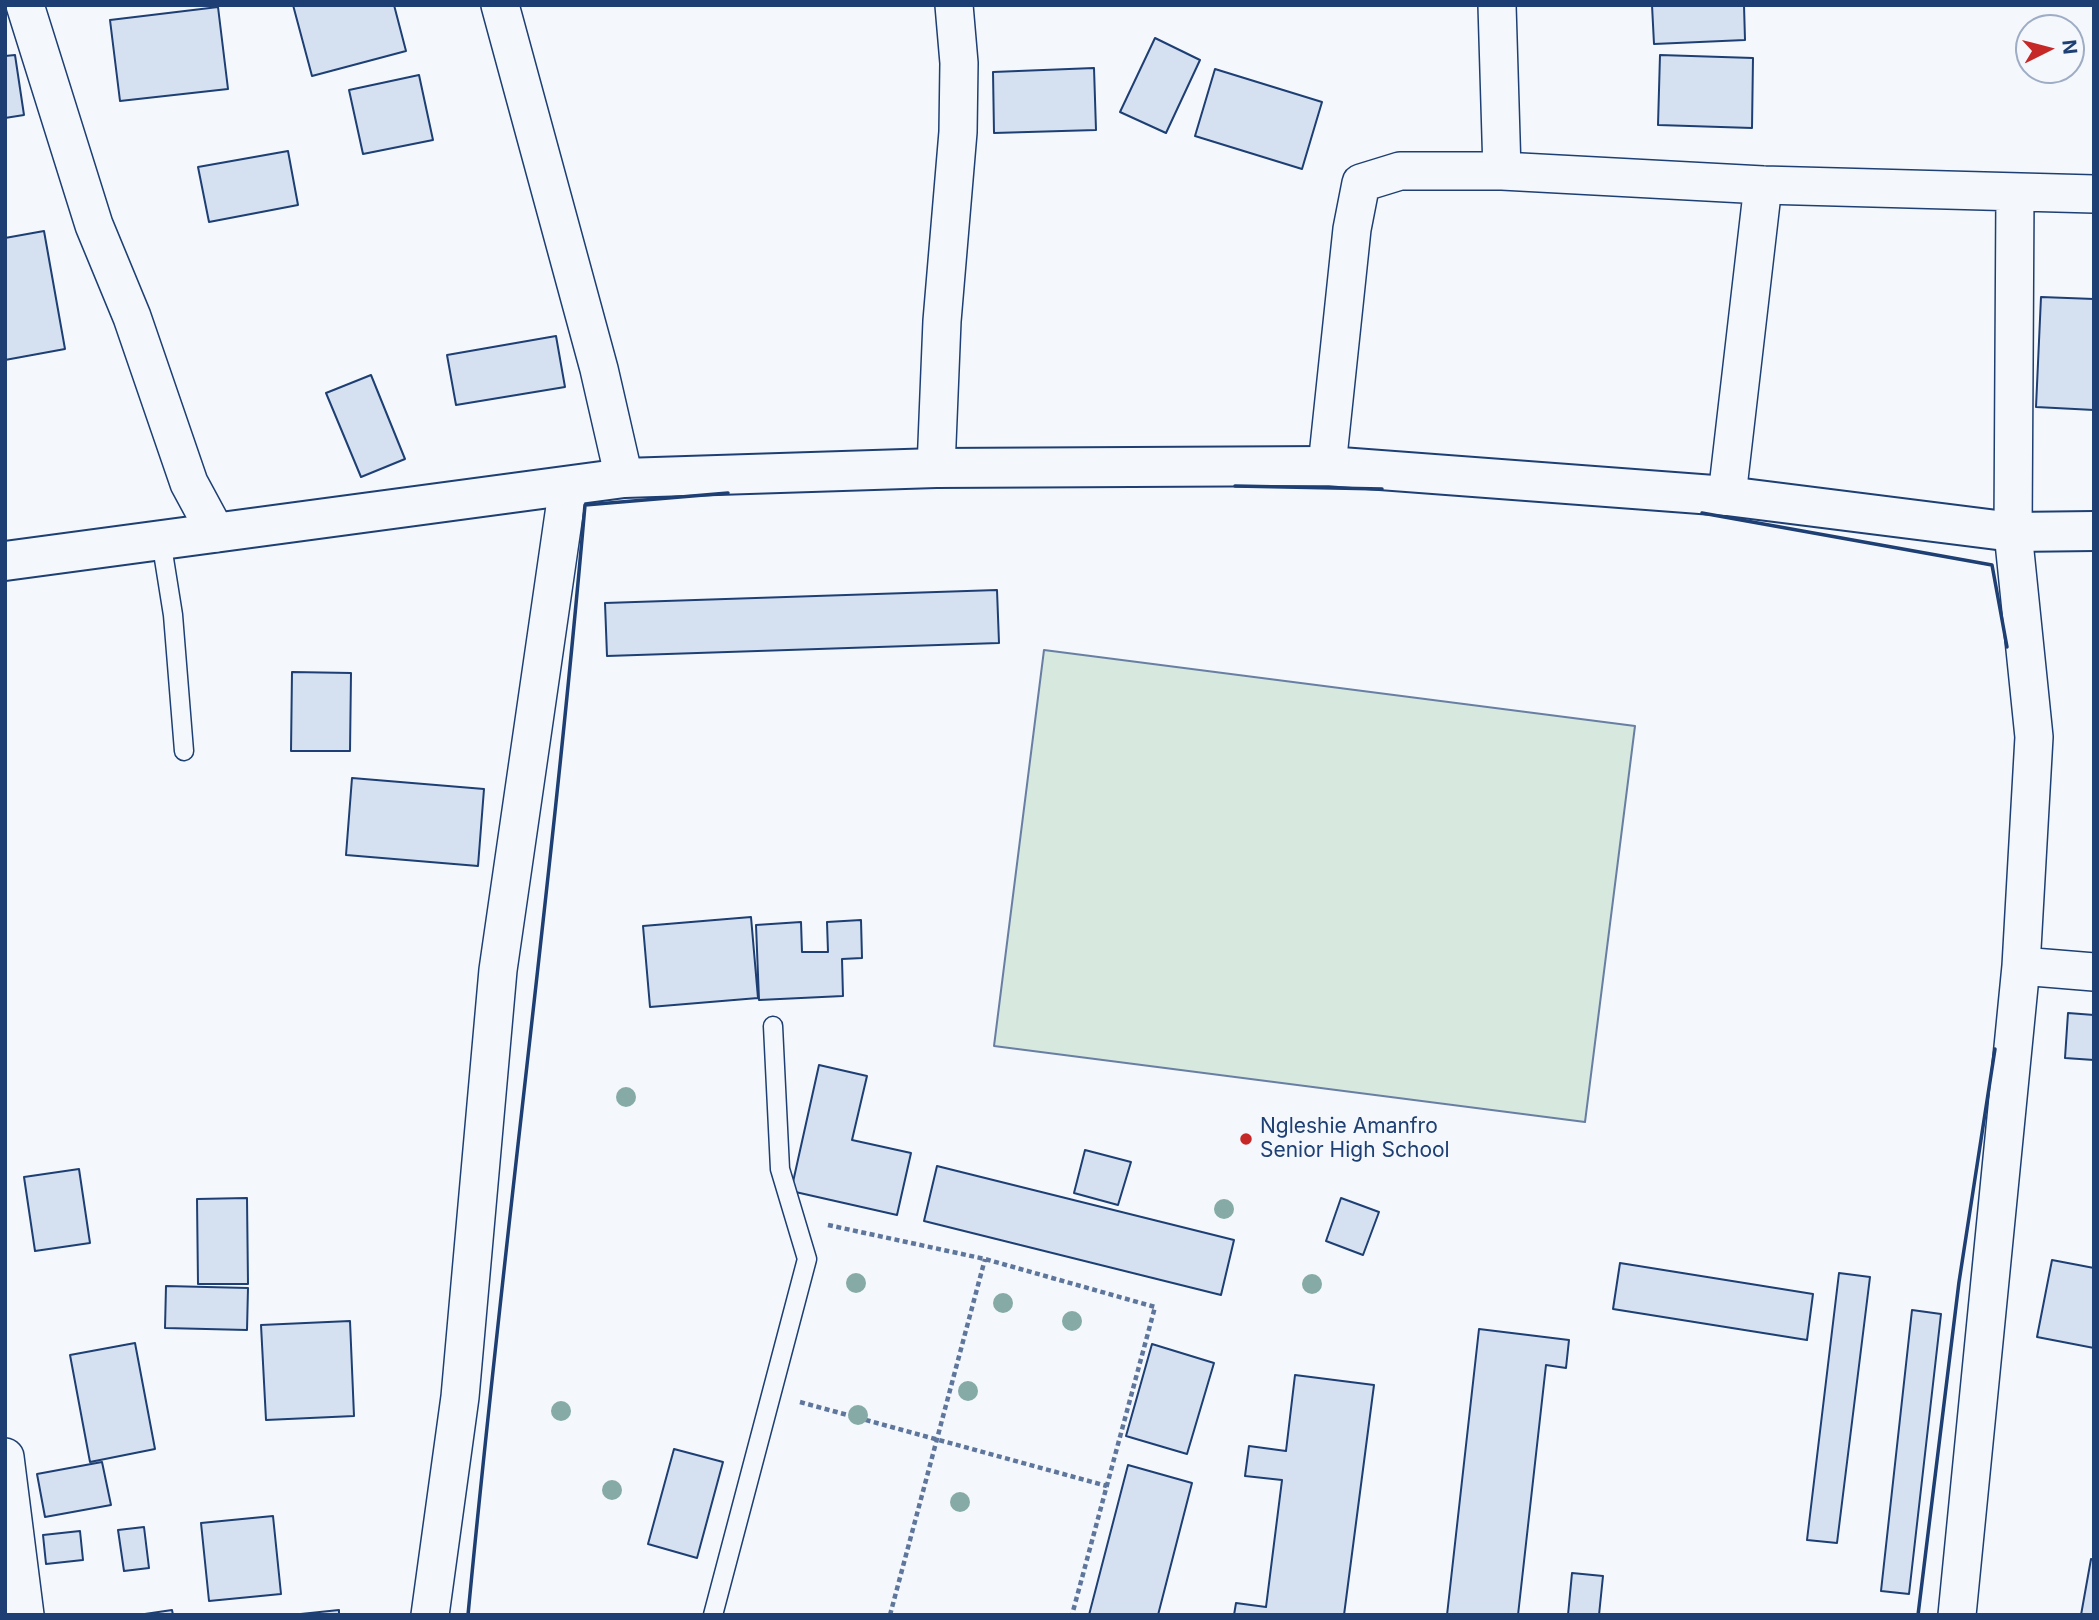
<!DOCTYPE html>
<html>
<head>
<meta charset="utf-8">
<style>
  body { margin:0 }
  #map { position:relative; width:2099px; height:1620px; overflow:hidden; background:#f4f7fb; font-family:Inter,sans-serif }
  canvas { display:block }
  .frame { position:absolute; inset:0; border:7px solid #1d3f73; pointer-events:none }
  .north { position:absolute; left:2015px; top:14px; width:70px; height:70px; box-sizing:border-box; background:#f4f7fb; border:2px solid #9eadc5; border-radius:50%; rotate:84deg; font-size:19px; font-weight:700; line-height:28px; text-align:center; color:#1d3f73 }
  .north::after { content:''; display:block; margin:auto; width:24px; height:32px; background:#c62828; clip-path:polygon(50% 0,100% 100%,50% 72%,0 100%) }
</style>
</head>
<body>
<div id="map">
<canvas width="2099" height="1620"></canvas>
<div class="frame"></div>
<div class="north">N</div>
</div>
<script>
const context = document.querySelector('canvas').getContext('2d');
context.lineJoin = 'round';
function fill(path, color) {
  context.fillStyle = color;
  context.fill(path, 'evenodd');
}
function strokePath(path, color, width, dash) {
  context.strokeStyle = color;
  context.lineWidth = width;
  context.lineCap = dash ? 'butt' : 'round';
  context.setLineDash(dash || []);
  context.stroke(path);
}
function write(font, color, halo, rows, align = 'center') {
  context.font = font + ' Inter,sans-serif';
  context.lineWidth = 5;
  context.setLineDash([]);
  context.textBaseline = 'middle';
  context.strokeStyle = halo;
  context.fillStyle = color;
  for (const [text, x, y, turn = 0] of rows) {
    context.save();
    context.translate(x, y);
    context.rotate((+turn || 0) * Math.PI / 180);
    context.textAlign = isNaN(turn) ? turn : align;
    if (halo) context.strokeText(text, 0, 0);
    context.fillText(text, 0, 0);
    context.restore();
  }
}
const green = new Path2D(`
  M1044,650L1635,726L1585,1122L994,1046Z`);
fill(green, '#d7e8df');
strokePath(green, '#687fa3', 2);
const building = new Path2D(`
  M293,5H394L406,51L312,76Z
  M1652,5H1744L1745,40L1654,44Z
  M218,7L228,89L120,101L110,20Z
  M1155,38L1200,60L1166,133L1120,112Z
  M15,55L24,115L5,118V56Z
  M1660,55L1753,58L1752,128L1658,125Z
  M1094,68L1096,130L994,133L993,72Z
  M1215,69L1322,102L1302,169L1195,136Z
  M419,75L433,140L363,154L349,90Z
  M288,151L298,205L209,222L198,167Z
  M44,231L65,349L5,360V238Z
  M2041,297L2094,299V410L2036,407Z
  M556,336L565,387L456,405L447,355Z
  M371,375L405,459L361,477L326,393Z
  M997,590L999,643L607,656L605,603Z
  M292,672L351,673L350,751H291Z
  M352,778L484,789L478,866L346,855Z
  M751,917L758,998L650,1007L643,926Z
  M861,920L862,958L842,959L843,996L759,1000L756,925L801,922L802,952H828L827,922Z
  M2068,1013L2094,1015V1060L2065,1058Z
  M819,1065L867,1076L852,1140L911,1153L897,1215L791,1191Z
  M1085,1150L1131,1162L1118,1205L1074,1193Z
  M937,1166L1234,1240L1221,1295L924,1221Z
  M79,1169L90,1243L35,1251L24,1177Z
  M247,1198L248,1284H198L197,1199Z
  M1341,1198L1379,1212L1363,1255L1326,1241Z
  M2052,1260L2094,1268V1348L2037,1337Z
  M1620,1263L1813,1294L1807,1340L1613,1309Z
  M1839,1273L1870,1277L1837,1543L1807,1540Z
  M166,1286L248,1288L247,1330L165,1328Z
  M1912,1310L1941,1314L1909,1594L1881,1591Z
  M350,1321L354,1416L266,1420L261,1325Z
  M1479,1329L1569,1340L1566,1368L1546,1365L1518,1615H1447Z
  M135,1343L155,1449L90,1462L70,1355Z
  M1152,1344L1214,1363L1187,1454L1126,1436Z
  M1295,1375L1374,1385L1344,1615H1234L1236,1603L1266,1607L1282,1480L1245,1476L1249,1446L1286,1451Z
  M674,1449L723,1462L697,1558L648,1544Z
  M102,1462L111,1505L45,1517L37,1474Z
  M1128,1465L1192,1483L1158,1615H1089Z
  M273,1516L281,1594L209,1601L201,1523Z
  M144,1527L149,1568L124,1571L118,1530Z
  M80,1531L83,1560L46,1564L43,1535Z
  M2091,1559L2094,1560V1615H2081Z
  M1572,1573L1603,1576L1599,1615H1568Z
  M172,1610L173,1615H138Z
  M339,1610V1615H291Z`);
fill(building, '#d5e0f0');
strokePath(building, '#1d3f73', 2);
const service = new Path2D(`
  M161,540L173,615L184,751
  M713,1615L807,1259L780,1169L773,1026`);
const minor = new Path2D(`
  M25,5L94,225L132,317L189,483L216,533
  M500,5L599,369L624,478
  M1497,5L1502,171
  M1327,466L1352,229L1361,183L1400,171H1502L1763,185L2094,194
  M936,468L942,321L958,132L959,63L954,5
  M1727,496L1763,185
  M2021,966L2094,972
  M5,1457L25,1615
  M430,1615L460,1397L498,970L568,486
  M1957,1615L2021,966L2034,737L2013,532L2015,193`);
const tertiary = new Path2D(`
  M5,561L624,478L936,468L1327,466L1727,496L2013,532L2094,531`);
strokePath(service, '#1d3f73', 21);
strokePath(minor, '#1d3f73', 40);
strokePath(tertiary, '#1d3f73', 42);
strokePath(new Path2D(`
  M828,1225L985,1259L1155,1307L1072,1615
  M800,1402L1107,1486
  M890,1615L985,1259`), '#5e769c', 4.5, [5, 3.5]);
strokePath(service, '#f4f7fb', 18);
strokePath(minor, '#f4f7fb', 37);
strokePath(tertiary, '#f4f7fb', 38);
strokePath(new Path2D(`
  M1235,486L1382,489
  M1702,513L1992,565L2007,647
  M468,1615C503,1244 553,875 585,505L728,493
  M1918,1615L1959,1282L1995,1049`), '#1d3f73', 3.5);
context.fillStyle = '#86aba6';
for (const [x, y] of [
  [626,1097],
  [1224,1209],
  [856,1283],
  [1312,1284],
  [1003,1303],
  [1072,1321],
  [968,1391],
  [561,1411],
  [858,1415],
  [612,1490],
  [960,1502]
]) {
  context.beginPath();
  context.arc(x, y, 10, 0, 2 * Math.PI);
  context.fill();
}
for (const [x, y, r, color] of [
  [1246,1139,7,"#c62828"]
]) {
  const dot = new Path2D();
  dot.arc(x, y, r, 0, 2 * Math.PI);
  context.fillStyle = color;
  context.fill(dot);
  strokePath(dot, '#f4f7fb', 2.5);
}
write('21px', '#1d3f73', '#f4f7fb', [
  ["Ngleshie Amanfro",1260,1127],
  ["Senior High School",1260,1151]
], 'left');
</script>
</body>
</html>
